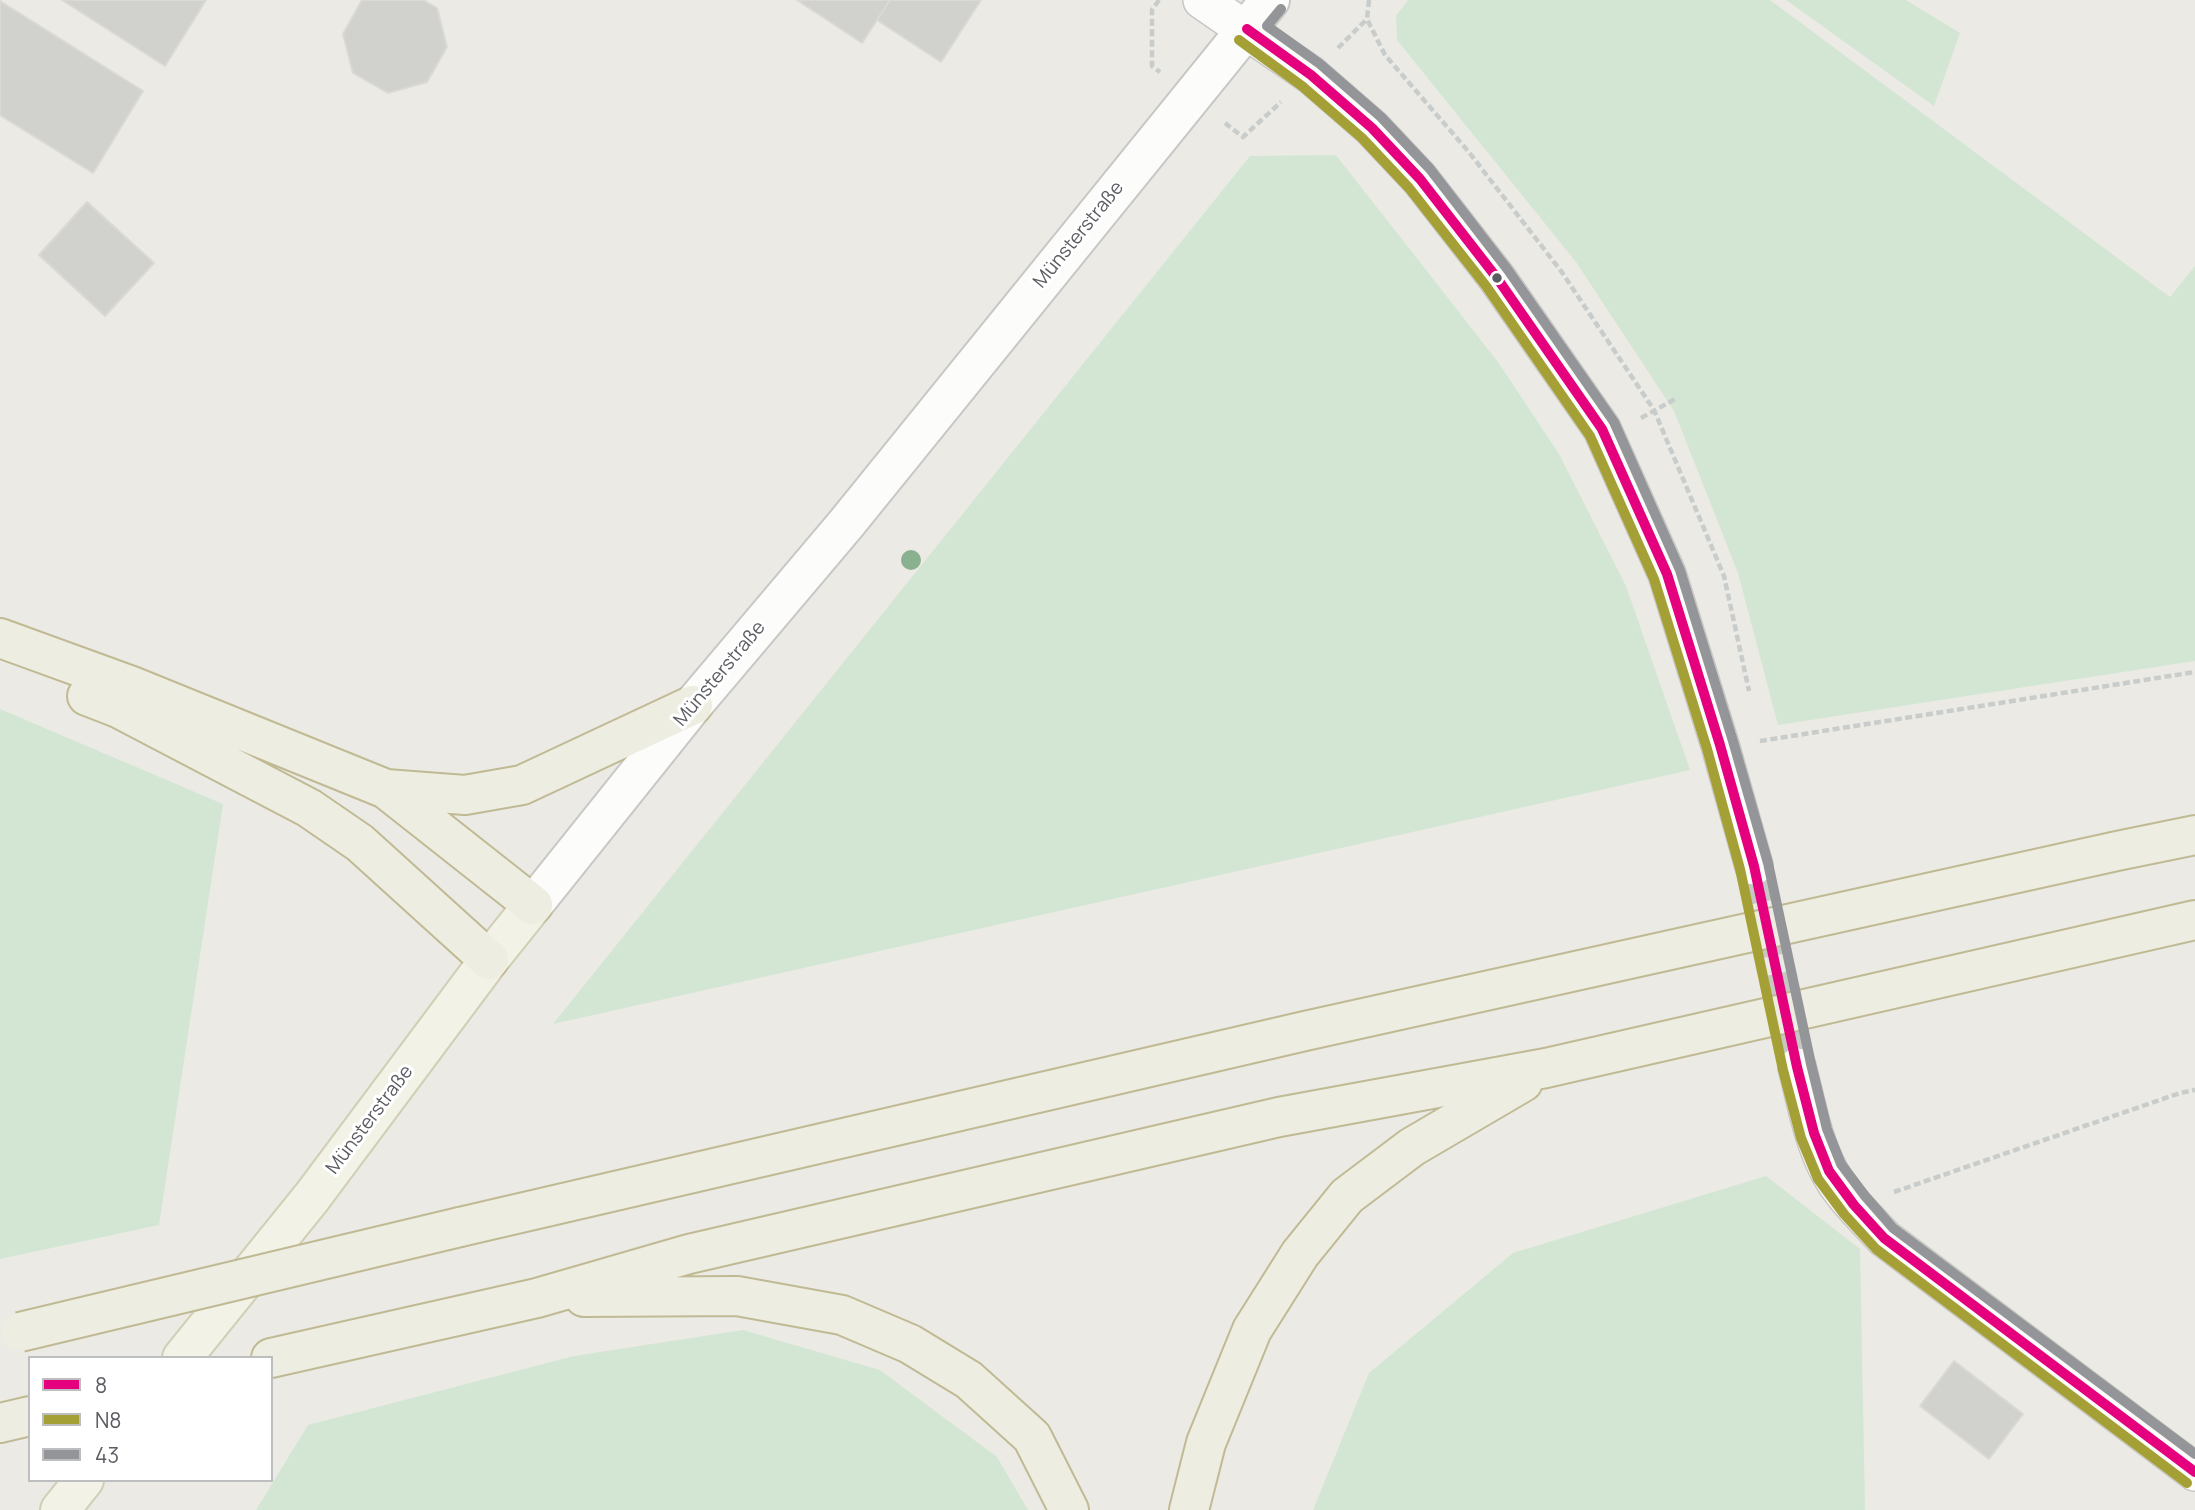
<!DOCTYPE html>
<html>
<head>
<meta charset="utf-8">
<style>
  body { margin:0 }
  #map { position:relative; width:2195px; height:1510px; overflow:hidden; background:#ebeae5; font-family:Manrope,sans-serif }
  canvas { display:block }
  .legend { position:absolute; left:28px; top:1356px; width:245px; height:126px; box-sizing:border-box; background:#fff; border:2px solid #bdbec0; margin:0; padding:9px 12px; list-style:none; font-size:21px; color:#5b5d62 }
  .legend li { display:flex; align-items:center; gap:14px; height:35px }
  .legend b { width:35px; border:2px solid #bdbec0 }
</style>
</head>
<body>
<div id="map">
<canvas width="2195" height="1510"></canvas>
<ul class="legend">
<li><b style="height:9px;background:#e5007d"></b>8</li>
<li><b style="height:9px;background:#a5a036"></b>N8</li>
<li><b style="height:9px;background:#949599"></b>43</li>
</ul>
</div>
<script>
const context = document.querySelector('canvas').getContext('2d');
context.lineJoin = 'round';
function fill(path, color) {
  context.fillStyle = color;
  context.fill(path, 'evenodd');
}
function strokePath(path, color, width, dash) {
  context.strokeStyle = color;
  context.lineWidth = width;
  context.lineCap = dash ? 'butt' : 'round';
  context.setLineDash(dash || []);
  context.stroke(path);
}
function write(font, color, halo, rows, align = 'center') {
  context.font = font + ' Manrope,sans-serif';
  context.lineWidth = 6;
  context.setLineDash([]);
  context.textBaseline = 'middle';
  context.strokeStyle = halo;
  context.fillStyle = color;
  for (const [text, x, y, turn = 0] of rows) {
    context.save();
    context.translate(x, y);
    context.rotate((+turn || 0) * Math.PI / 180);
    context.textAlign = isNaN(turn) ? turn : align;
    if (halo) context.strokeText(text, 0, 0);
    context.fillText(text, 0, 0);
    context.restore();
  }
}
fill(new Path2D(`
  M1408,0H1770L2170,297L2195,266V661L1778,725L1738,573L1674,411L1576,262L1397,40L1396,16Z
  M1786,0H1906L1960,33L1934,106Z
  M1336,155L1498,362L1559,454L1626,586L1690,770L553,1024L1250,156Z
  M0,709L223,804L159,1225L0,1259Z
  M1766,1176L1860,1249L1865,1510H1313L1369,1373L1513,1253Z
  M743,1330L880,1370L997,1457L1028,1510H256L308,1425L574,1356Z`), '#d3e6d4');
const building = new Path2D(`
  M62,0H206L165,66Z
  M362,0H423L437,8L447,47L427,82L388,93L353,73L343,34Z
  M797,0H890L862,43Z
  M890,0H981L941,62L877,20Z
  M0,1L143,91L93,173L0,115Z
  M87,202L154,263L105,316L39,255Z
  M1954,1361L2023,1414L1989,1459L1920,1406Z`);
fill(building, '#d1d1ce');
strokePath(building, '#dad9d4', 2);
strokePath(new Path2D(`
  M1754,866L1797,1067`), '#c7c7c4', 37, [37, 18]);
const street = new Path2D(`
  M1202,0L1311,75L1372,128L1420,179L1497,278L1602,429L1667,574L1720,745L1754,866
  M1797,1067C1806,1101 1812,1139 1829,1171C1842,1196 1865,1217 1884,1238L2195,1472`);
const secondary = new Path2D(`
  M533,905L693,705L846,524L1270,0`);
const primary = new Path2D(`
  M182,1358L312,1197L489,960L533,905
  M60,1510L84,1480`);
const highway = new Path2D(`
  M0,638L132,686L386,789L533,905
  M87,696L118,708L309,808L360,843L489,960
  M386,789L465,795L522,785L693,705
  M460,1227L1305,1031L2117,851L2195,835
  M584,1297L737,1296L842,1315L910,1344L969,1380L1032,1437L1069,1510
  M271,1358L537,1298L689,1254L1279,1117L1546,1068L2195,920
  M0,1423L30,1416
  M1189,1510L1206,1443L1252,1330L1300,1254L1347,1196L1412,1147L1523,1082`);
strokePath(street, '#c7c7c5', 40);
strokePath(secondary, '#c8c7c6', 42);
strokePath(primary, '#d1ceb4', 42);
strokePath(highway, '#c0ba94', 42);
strokePath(new Path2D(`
  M1159,0L1152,10V66L1160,72
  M1369,0L1367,19L1385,55L1468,151L1561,271L1654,410L1724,576L1749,691
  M1338,48L1367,19
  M1225,123L1243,137L1281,102
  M1641,418L1677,398
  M1760,741L2195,672
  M1894,1192L2180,1093L2195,1090`), '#c8ccca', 4.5, [7, 3.5]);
strokePath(street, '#fcfcfb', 37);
strokePath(secondary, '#fcfcfb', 38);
strokePath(primary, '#f2f2e7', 38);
strokePath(highway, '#eeede1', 38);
const highwayBridge = new Path2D(`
  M20,1332L460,1227`);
strokePath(highwayBridge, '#c0ba94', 42, []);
strokePath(highwayBridge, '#eeede1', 38);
strokePath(new Path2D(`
  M1247,29L1311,75L1372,128L1420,179L1497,278L1602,429L1667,574L1720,745L1754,866L1797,1067L1814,1133L1829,1171L1854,1205L1884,1238L2195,1472`), '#e5007d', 10);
strokePath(new Path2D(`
  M1239,40L1302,86L1362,138L1409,188L1486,286L1590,436L1654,579L1707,749L1740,869L1783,1070L1801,1138L1818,1179L1844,1214L1876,1249L2187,1483`), '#a5a036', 10);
strokePath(new Path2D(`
  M1281,9L1267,26L1320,64L1381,117L1430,169L1508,270L1614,422L1680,570L1733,741L1768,863L1811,1064L1827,1129L1841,1164L1865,1196L1893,1228L2195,1454`), '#949599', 10);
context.fillStyle = '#8ab18f';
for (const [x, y] of [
  [911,560]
]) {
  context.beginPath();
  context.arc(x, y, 10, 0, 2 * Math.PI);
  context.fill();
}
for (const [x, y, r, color] of [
  [1497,278,6,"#5b5d62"]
]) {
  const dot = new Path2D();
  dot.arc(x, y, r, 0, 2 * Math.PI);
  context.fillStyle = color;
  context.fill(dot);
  strokePath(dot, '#fff', 2.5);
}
write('19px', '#5b5d62', '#fff', [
  ["Münsterstraße",1079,235,-51],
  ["Münsterstraße",720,674,-50],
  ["Münsterstraße",370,1120,-53]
]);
</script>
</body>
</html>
